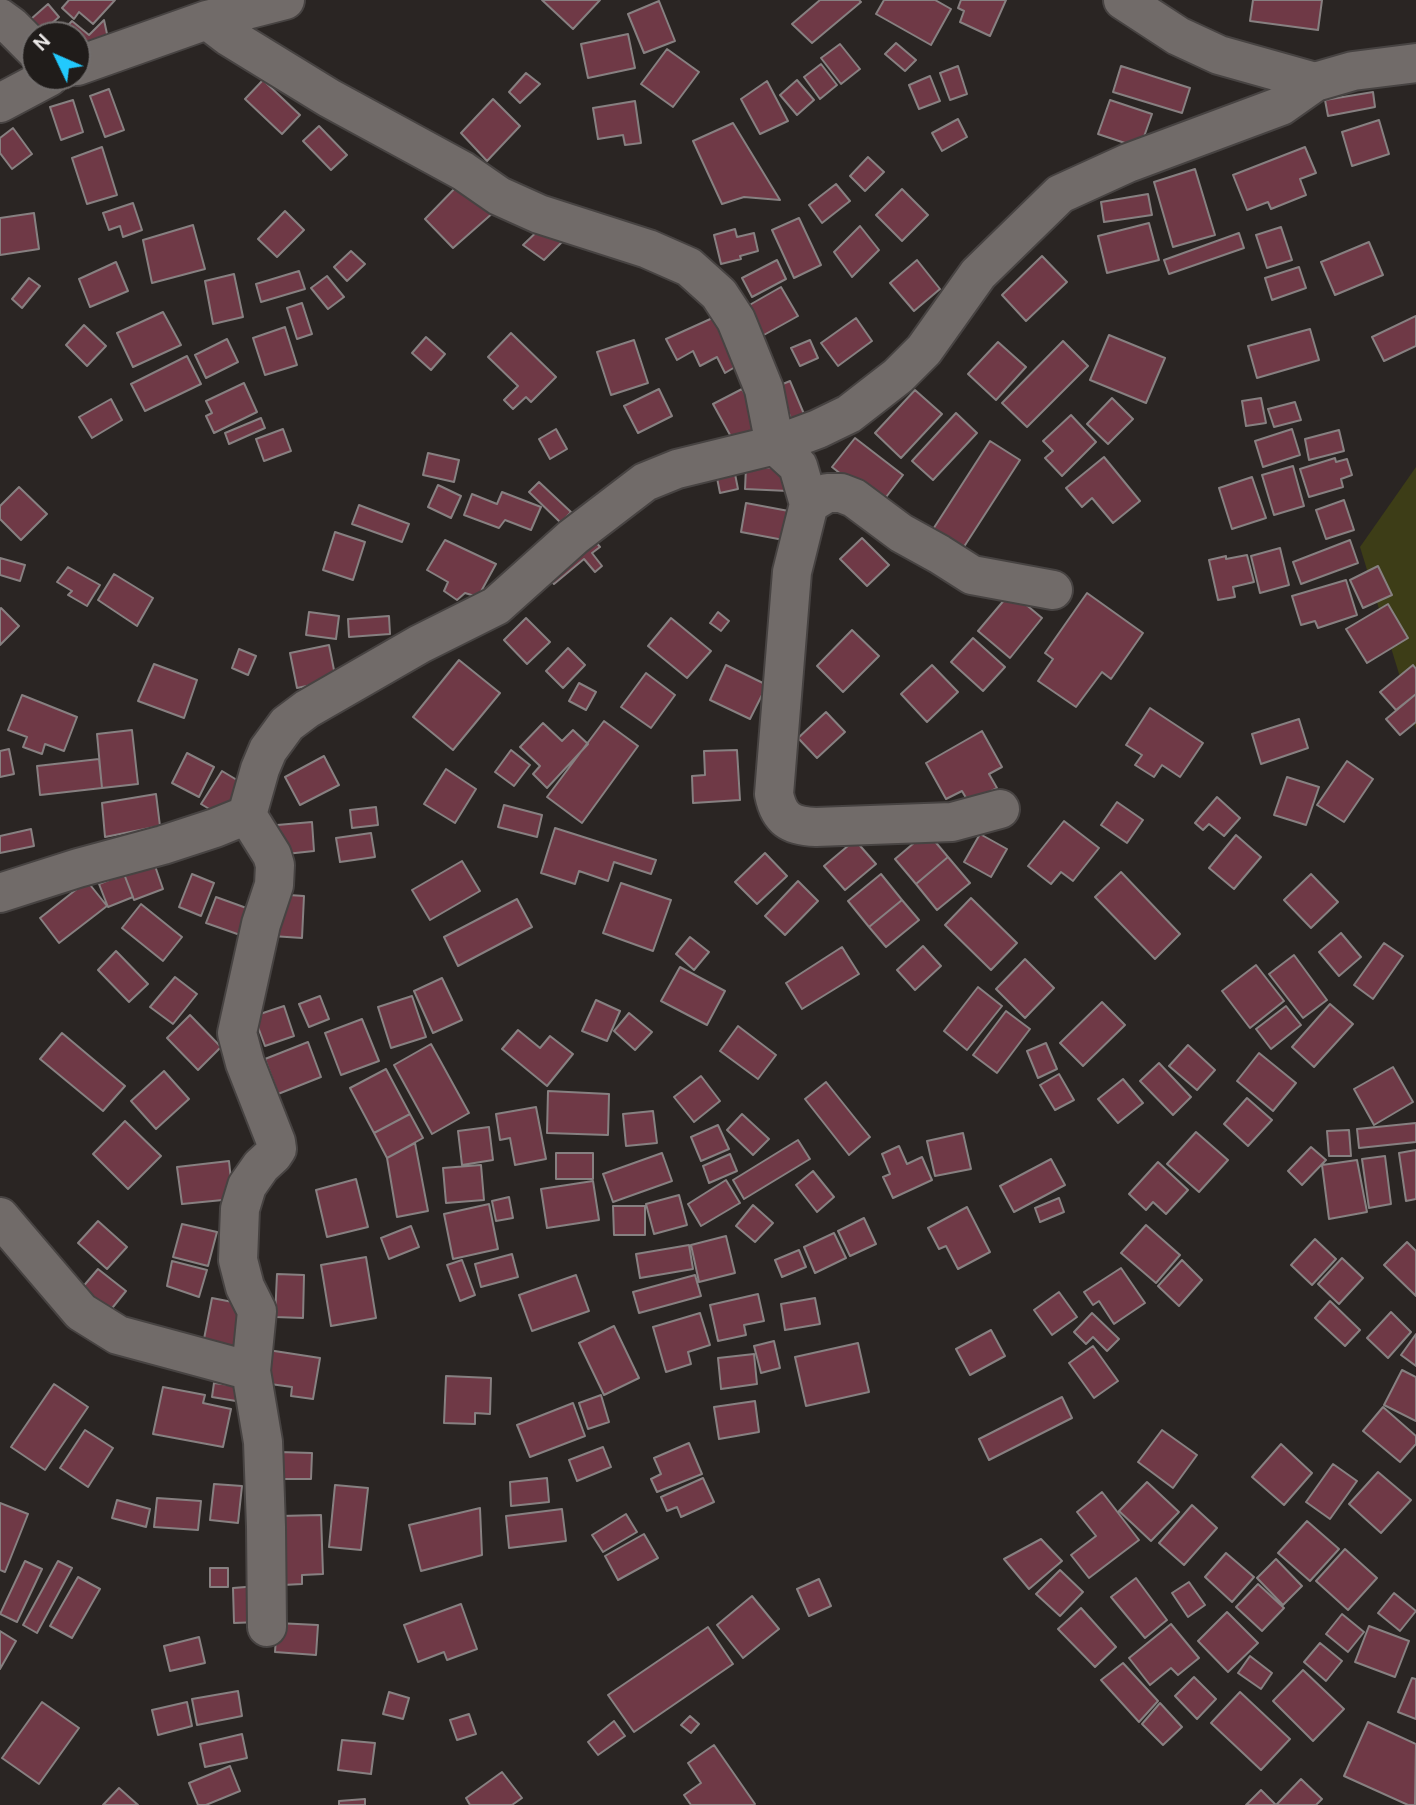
<!DOCTYPE html>
<html>
<head>
<meta charset="utf-8">
<style>
  body { margin:0 }
  #map { position:relative; width:1416px; height:1805px; overflow:hidden; background:#2a2523; font-family:"DM Sans",sans-serif }
  canvas { display:block }
  .north { position:absolute; left:21px; top:21px; width:70px; height:70px; box-sizing:border-box; background:#201c1a; border:2px solid #726e6d; border-radius:50%; rotate:314deg; font-size:19px; font-weight:700; line-height:28px; text-align:center; color:#edeae9 }
  .north::after { content:''; display:block; margin:auto; width:24px; height:32px; background:#22c9fd; clip-path:polygon(50% 0,100% 100%,50% 72%,0 100%) }
</style>
</head>
<body>
<div id="map">
<canvas width="1416" height="1805"></canvas>
<div class="north">N</div>
</div>
<script>
const context = document.querySelector('canvas').getContext('2d');
context.lineJoin = 'round';
function fill(path, color) {
  context.fillStyle = color;
  context.fill(path, 'evenodd');
}
function strokePath(path, color, width, dash) {
  context.strokeStyle = color;
  context.lineWidth = width;
  context.lineCap = dash ? 'butt' : 'round';
  context.setLineDash(dash || []);
  context.stroke(path);
}
fill(new Path2D(`
  M1416,467V729L1360,547Z`), '#3d3d17');
const building = new Path2D(`
  M69,0H115L93,24L79,12L74,19L62,8Z
  M542,0H600L573,29Z
  M820,0H859L861,2L812,43L792,24Z
  M884,0H935L951,9L931,45L876,14Z
  M961,0H1006L990,36L960,22L964,11L958,8Z
  M1253,0H1322L1318,30L1250,21Z
  M659,1L675,41L644,53L628,14Z
  M48,4L59,17L42,32L31,19Z
  M104,20L109,43L77,49V35H59L72,21L89,35Z
  M628,34L635,68L588,78L581,44Z
  M896,43L916,60L905,71L885,54Z
  M840,44L860,69L841,84L821,58Z
  M667,49L699,72L673,107L641,84Z
  M821,64L837,85L820,99L804,77Z
  M958,66L967,94L950,100L940,73Z
  M1121,66L1190,88L1182,113L1113,92Z
  M526,73L540,84L520,103L509,92Z
  M930,76L940,101L919,109L909,85Z
  M263,80L300,115L282,134L245,99Z
  M797,80L814,100L797,115L780,95Z
  M767,81L788,121L760,134L741,99Z
  M109,89L124,130L105,137L90,96Z
  M1373,92L1375,107L1328,116L1325,100Z
  M493,99L520,126L487,161L461,133Z
  M73,100L83,132L61,140L50,107Z
  M1110,100L1152,114L1140,148L1098,134Z
  M635,101L641,143L625,145L623,135L598,139L593,108Z
  M958,119L967,137L942,151L932,133Z
  M1379,120L1389,154L1352,166L1342,132Z
  M733,123L780,200L744,197L722,204L693,141Z
  M319,126L347,155L331,170L303,141Z
  M13,128L32,154L12,169L0,153V138Z
  M102,147L117,195L87,204L72,158Z
  M1305,147L1316,173L1300,179L1306,195L1271,209L1268,202L1247,210L1233,175Z
  M868,157L884,172L865,191L850,176Z
  M1195,169L1215,235L1173,247L1154,182Z
  M461,182L494,212L453,248L425,219Z
  M836,184L850,201L822,223L809,205Z
  M902,189L928,215L902,241L876,215Z
  M1148,194L1152,215L1104,222L1101,202Z
  M133,203L142,230L123,237L120,226L109,230L103,213Z
  M285,211L304,230L277,257L258,239Z
  M34,213L39,249L0,255V218Z
  M799,218L821,265L794,278L772,230Z
  M547,222L566,238L544,260L523,245Z
  M1149,223L1159,260L1107,273L1098,236Z
  M193,225L205,269L152,283L143,240Z
  M860,226L879,250L852,277L834,252Z
  M1281,227L1292,260L1267,268L1256,235Z
  M735,229L737,237L754,233L758,251L740,256L741,259L721,264L714,235Z
  M1239,233L1244,248L1169,274L1164,260Z
  M1369,242L1383,275L1335,295L1321,262Z
  M351,251L365,264L347,281L334,267Z
  M1042,256L1067,282L1026,321L1002,295Z
  M777,260L786,279L752,297L742,278Z
  M917,260L940,289L914,311L890,283Z
  M116,262L128,291L90,307L79,279Z
  M1299,267L1306,288L1272,300L1265,278Z
  M299,271L305,289L261,302L256,284Z
  M234,274L243,317L213,324L205,281Z
  M327,276L344,297L328,309L311,288Z
  M29,278L40,286L22,308L12,299Z
  M781,287L798,316L762,336L746,307Z
  M302,303L312,334L297,339L287,308Z
  M163,312L181,345L133,367L117,333Z
  M717,316L740,364L725,373L717,357L700,366L693,351L677,360L666,339Z
  M1416,316V346L1384,361L1372,337Z
  M856,318L872,341L838,366L821,343Z
  M84,325L106,346L87,366L66,345Z
  M285,327L297,365L265,375L253,338Z
  M1310,329L1319,360L1257,378L1248,346Z
  M511,333L556,377L531,402L526,397L513,409L504,400L518,386L488,357Z
  M1109,335L1165,358L1146,403L1090,380Z
  M426,337L445,354L431,370L412,353Z
  M227,339L238,362L206,378L195,355Z
  M634,340L648,383L611,395L597,352Z
  M810,340L818,358L800,366L791,348Z
  M1063,341L1088,366L1027,427L1002,403Z
  M998,342L1026,367L996,400L968,374Z
  M187,356L201,384L145,411L131,384Z
  M790,381L807,421L794,426L778,386Z
  M244,383L257,412L214,433L206,416L212,413L206,401Z
  M659,389L672,416L638,433L624,406Z
  M742,389L764,428L735,444L713,404Z
  M915,390L942,414L901,458L875,433Z
  M1112,398L1133,419L1108,444L1087,424Z
  M1261,398L1266,423L1246,426L1242,401Z
  M111,399L122,420L92,438L79,417Z
  M1295,402L1301,420L1274,427L1268,409Z
  M956,413L977,433L933,480L912,461Z
  M1071,415L1096,442L1062,476L1045,458L1053,451L1043,441Z
  M261,418L265,428L229,444L225,433Z
  M283,429L291,451L264,461L256,439Z
  M556,429L567,449L550,459L539,439Z
  M1292,429L1300,455L1263,467L1255,441Z
  M1339,430L1344,451L1309,460L1305,439Z
  M855,438L903,475L880,505L832,467Z
  M990,441L1020,460L958,556L928,537Z
  M428,453L459,460L454,482L423,475Z
  M1104,457L1140,501L1113,523L1092,498L1082,507L1066,488Z
  M1335,458L1336,462L1347,459L1352,475L1341,479L1343,487L1309,497L1300,469Z
  M1293,466L1304,506L1274,515L1262,475Z
  M746,467L790,468L788,491L745,489Z
  M734,469L738,489L720,493L716,473Z
  M1252,477L1266,518L1232,529L1219,488Z
  M539,482L571,512L561,523L529,492Z
  M438,485L461,496L451,518L428,507Z
  M19,487L47,514L21,540L0,519V506Z
  M502,492L541,507L531,530L505,520L499,528L464,515L472,494L497,504Z
  M1344,500L1354,530L1326,539L1316,510Z
  M746,503L794,512L789,541L741,532Z
  M359,505L409,524L402,542L352,524Z
  M335,532L365,542L353,580L323,570Z
  M591,536L600,547L592,553L602,566L595,572L584,559L554,584L545,573Z
  M862,538L889,565L867,586L840,559Z
  M445,540L496,564L478,597L465,593L457,600L444,591L448,582L427,570Z
  M1350,540L1358,563L1301,584L1293,562Z
  M1280,548L1289,585L1260,593L1251,556Z
  M1247,555L1254,582L1233,587L1235,597L1218,600L1209,560L1226,556V559Z
  M0,558L25,565L20,581L0,575Z
  M1378,566L1392,595L1363,608L1350,580Z
  M68,567L100,585L87,606L68,595L72,591L57,582Z
  M114,574L153,598L137,626L98,600Z
  M1346,580L1357,615L1318,628L1315,621L1301,625L1292,596Z
  M1011,592L1042,618L1010,658L978,631Z
  M1087,593L1143,633L1111,679L1102,672L1076,707L1038,681L1053,659L1045,653Z
  M1388,604L1408,638L1367,663L1346,629Z
  M1,608L19,626L0,645V609Z
  M309,612L339,616L336,639L306,635Z
  M718,612L729,621L721,631L710,623Z
  M389,616L390,634L349,637L348,619Z
  M526,618L550,642L527,664L504,640Z
  M671,618L711,651L687,678L648,646Z
  M852,630L879,656L843,692L817,666Z
  M973,638L1005,667L983,691L951,662Z
  M329,645L336,680L297,688L290,653Z
  M568,648L585,665L563,688L546,671Z
  M239,649L256,656L248,675L232,668Z
  M459,660L500,693L453,750L413,717Z
  M154,664L197,680L184,718L138,701Z
  M726,665L767,685L750,719L710,700Z
  M932,665L958,692L927,722L901,694Z
  M1413,665L1416,669V694L1396,710L1380,692Z
  M646,673L675,695L651,728L621,707Z
  M579,683L596,692L586,710L569,701Z
  M1416,694V722L1400,735L1386,719Z
  M22,695L77,717L64,751L45,744L42,754L23,747L27,737L8,730Z
  M1150,708L1203,743L1180,777L1162,765L1154,777L1135,765L1142,755L1126,745Z
  M826,712L845,732L817,758L798,738Z
  M1299,719L1308,748L1261,764L1252,734Z
  M604,721L638,746L582,823L547,797Z
  M543,723L562,741L573,730L588,744L547,788L533,774L540,766L520,747Z
  M132,730L138,784L102,788L97,734Z
  M982,731L1002,767L989,774L997,788L969,803L962,791L946,799L926,763Z
  M9,749L14,774L0,777V751Z
  M511,750L530,765L514,786L495,772Z
  M737,750L740,800L693,803L692,776L705,775L704,751Z
  M187,753L214,767L199,797L172,783Z
  M324,756L339,785L300,805L285,777Z
  M99,759L102,788L40,795L37,766Z
  M1347,761L1373,779L1344,822L1317,805Z
  M446,769L476,789L455,823L424,804Z
  M222,771L242,783L221,816L201,804Z
  M1287,777L1319,787L1306,825L1274,815Z
  M156,794L160,826L105,837L102,803Z
  M1217,797L1240,818L1224,836L1209,824L1203,830L1195,823Z
  M1117,802L1143,820L1127,843L1101,825Z
  M504,805L542,815L537,837L498,827Z
  M376,807L378,825L352,828L350,810Z
  M1064,821L1099,848L1073,881L1061,872L1051,884L1028,866Z
  M312,822L314,851L286,854L279,842L277,825Z
  M555,828L656,860L651,874L614,862L608,881L579,871L575,884L541,873Z
  M31,829L34,846L0,853V836Z
  M927,832L948,857L916,884L895,859Z
  M371,833L375,857L340,862L336,838Z
  M980,834L1007,849L991,877L964,862Z
  M1236,835L1261,857L1234,889L1209,868Z
  M855,840L876,864L845,890L824,866Z
  M765,853L787,876L757,904L735,882Z
  M948,857L970,883L937,910L916,884Z
  M462,861L480,891L430,920L412,890Z
  M154,863L163,889L134,900L124,874Z
  M1121,872L1180,934L1155,959L1095,897Z
  M124,874L133,897L108,907L99,884Z
  M192,874L214,883L201,916L179,907Z
  M881,874L902,900L869,927L848,901Z
  M1311,874L1338,902L1311,928L1284,900Z
  M87,881L107,906L59,943L40,918Z
  M798,881L818,901L785,935L765,916Z
  M621,883L671,900L653,951L603,933Z
  M274,894L304,896L302,938L272,936Z
  M216,897L252,910L243,936L206,923Z
  M971,898L1017,943L991,970L945,925Z
  M517,899L532,927L458,966L444,937Z
  M902,900L919,920L886,947L869,927Z
  M141,904L182,937L163,961L122,928Z
  M1341,933L1361,957L1339,976L1319,952Z
  M690,937L709,952L694,970L676,954Z
  M1384,943L1403,956L1373,999L1354,985Z
  M923,946L941,966L915,990L897,970Z
  M842,947L859,974L802,1009L786,983Z
  M116,951L148,984L129,1002L98,970Z
  M1294,955L1327,1000L1303,1018L1269,974Z
  M1025,959L1054,988L1025,1018L996,989Z
  M1256,965L1284,1001L1250,1028L1222,991Z
  M680,967L725,991L707,1025L661,1001Z
  M175,977L197,994L173,1024L150,1007Z
  M442,978L462,1020L433,1033L414,991Z
  M978,987L1002,1006L967,1050L944,1031Z
  M320,996L329,1019L309,1027L299,1004Z
  M412,996L426,1037L391,1048L378,1007Z
  M596,1000L620,1011L607,1041L582,1031Z
  M1102,1002L1125,1025L1083,1066L1060,1043Z
  M1330,1004L1353,1024L1314,1067L1292,1047Z
  M284,1006L294,1036L265,1046L254,1016Z
  M1286,1006L1301,1025L1271,1049L1256,1029Z
  M1006,1011L1030,1029L997,1073L973,1055Z
  M629,1013L652,1032L635,1050L614,1031Z
  M190,1015L221,1047L198,1070L167,1038Z
  M362,1019L379,1061L341,1075L325,1033Z
  M738,1026L776,1055L758,1079L720,1051Z
  M518,1030L540,1048L550,1036L573,1054L547,1086L502,1049Z
  M62,1033L125,1086L103,1111L40,1059Z
  M308,1042L321,1077L278,1094L265,1059Z
  M1046,1043L1057,1069L1038,1078L1027,1051Z
  M431,1044L469,1113L432,1134L394,1065Z
  M1188,1045L1215,1070L1197,1090L1169,1066Z
  M1259,1053L1296,1083L1273,1111L1237,1081Z
  M1159,1063L1191,1097L1173,1115L1140,1081Z
  M1393,1067L1413,1102L1374,1125L1354,1089Z
  M386,1069L410,1114L374,1133L350,1088Z
  M164,1071L189,1099L156,1129L131,1101Z
  M1059,1074L1074,1100L1055,1110L1040,1085Z
  M701,1076L720,1101L694,1122L674,1097Z
  M1123,1079L1143,1103L1118,1123L1098,1099Z
  M826,1082L870,1137L849,1155L805,1099Z
  M548,1091L609,1094L608,1135L547,1133Z
  M1247,1098L1272,1120L1248,1146L1224,1124Z
  M536,1107L546,1159L515,1165L510,1138L500,1140L496,1114Z
  M653,1111L657,1143L626,1146L623,1114Z
  M410,1114L423,1138L387,1158L374,1133Z
  M742,1114L769,1139L753,1155L727,1130Z
  M125,1121L161,1156L128,1189L93,1154Z
  M1416,1123V1142L1359,1148L1357,1129Z
  M718,1125L729,1149L701,1161L691,1137Z
  M489,1127L493,1160L462,1165L458,1131Z
  M1349,1130L1351,1156H1329L1327,1131Z
  M1196,1132L1228,1160L1199,1192L1167,1164Z
  M963,1133L971,1169L935,1176L927,1141Z
  M798,1140L810,1159L744,1199L733,1180Z
  M415,1143L428,1211L397,1217L387,1158Z
  M899,1146L907,1164L922,1157L932,1180L893,1198L883,1177L890,1174L882,1154Z
  M1311,1147L1326,1160L1302,1185L1288,1171Z
  M1416,1150V1199L1406,1201L1399,1153Z
  M556,1153H593V1179H556Z
  M662,1153L672,1181L613,1202L603,1174Z
  M730,1154L737,1171L709,1183L703,1166Z
  M1385,1156L1391,1204L1369,1208L1362,1159Z
  M1051,1159L1065,1185L1014,1212L1000,1186Z
  M1357,1160L1367,1212L1329,1219L1322,1165Z
  M229,1161L233,1199L182,1204L177,1167Z
  M1158,1162L1188,1190L1166,1214L1153,1202L1146,1210L1129,1194Z
  M481,1165L484,1200L446,1203L443,1168Z
  M813,1171L834,1197L817,1212L796,1185Z
  M356,1179L368,1227L327,1237L316,1190Z
  M726,1180L740,1203L701,1226L688,1204Z
  M593,1181L599,1220L547,1228L541,1189Z
  M679,1195L687,1225L654,1234L646,1204Z
  M509,1197L513,1218L496,1221L492,1201Z
  M1059,1198L1064,1212L1040,1222L1035,1208Z
  M489,1204L498,1249L453,1259L444,1214Z
  M753,1205L773,1223L755,1242L736,1226Z
  M613,1206H645V1235H614Z
  M967,1207L990,1252L958,1269L946,1246L939,1249L928,1228Z
  M864,1218L876,1244L850,1256L838,1231Z
  M98,1221L127,1247L107,1269L78,1243Z
  M182,1224L217,1232L208,1266L173,1257Z
  M1146,1225L1180,1255L1156,1283L1121,1253Z
  M411,1226L419,1247L389,1259L381,1238Z
  M834,1233L846,1258L815,1273L804,1247Z
  M726,1236L735,1273L699,1282L691,1245Z
  M1315,1239L1336,1259L1312,1285L1291,1265Z
  M1407,1242L1416,1251V1296L1384,1265Z
  M689,1245L693,1269L640,1278L636,1254Z
  M799,1250L806,1267L782,1277L775,1260Z
  M512,1254L518,1277L481,1287L475,1264Z
  M366,1257L376,1318L331,1326L321,1265Z
  M1342,1258L1363,1278L1339,1304L1318,1284Z
  M462,1260L475,1295L460,1301L447,1265Z
  M1182,1260L1202,1280L1179,1306L1158,1286Z
  M172,1261L207,1270L199,1297L167,1286Z
  M1121,1268L1145,1303L1114,1324L1099,1301L1093,1305L1084,1292Z
  M98,1269L126,1291L109,1312L81,1289Z
  M277,1274L304,1275L303,1318L275,1317Z
  M576,1275L589,1311L532,1331L519,1295Z
  M695,1275L701,1296L639,1313L633,1292Z
  M1059,1292L1077,1317L1052,1335L1034,1310Z
  M758,1294L764,1321L744,1325L746,1335L718,1341L710,1305Z
  M212,1298L248,1305L238,1352L203,1344Z
  M815,1298L820,1324L785,1330L781,1304Z
  M1330,1301L1360,1330L1345,1346L1315,1318Z
  M1391,1312L1411,1332L1388,1358L1367,1338Z
  M700,1313L710,1345L688,1352L691,1364L666,1372L653,1327Z
  M1092,1313L1119,1339L1107,1351L1093,1337L1086,1344L1074,1332Z
  M614,1326L639,1378L604,1395L579,1343Z
  M991,1330L1005,1356L970,1375L956,1349Z
  M1416,1334V1366L1401,1355Z
  M774,1341L780,1368L761,1373L754,1346Z
  M858,1343L869,1392L806,1406L795,1357Z
  M1093,1346L1118,1381L1094,1398L1069,1363Z
  M268,1350L320,1358L313,1399L291,1396L292,1387L263,1383Z
  M754,1354L757,1384L721,1389L718,1358Z
  M1402,1370L1416,1377V1421L1384,1405Z
  M446,1376L491,1378L490,1414L475,1413V1424L444,1423Z
  M214,1383L238,1386L236,1401L212,1397Z
  M54,1384L88,1407L45,1470L11,1447Z
  M163,1387L205,1395L203,1403L231,1409L223,1447L153,1434Z
  M601,1395L609,1422L588,1429L579,1403Z
  M1062,1397L1072,1418L989,1460L979,1439Z
  M755,1401L759,1432L719,1439L714,1407Z
  M573,1403L585,1436L530,1457L517,1425Z
  M1383,1407L1416,1436V1444L1400,1462L1363,1431Z
  M85,1430L113,1448L88,1487L60,1468Z
  M1162,1430L1197,1455L1173,1488L1138,1462Z
  M689,1443L702,1474L657,1492L651,1479L661,1474L654,1458Z
  M1281,1444L1312,1473L1284,1505L1252,1477Z
  M603,1447L611,1467L577,1481L569,1460Z
  M279,1452L312,1453L311,1479H277Z
  M1333,1464L1357,1481L1330,1519L1306,1502Z
  M1378,1472L1411,1500L1381,1533L1349,1504Z
  M547,1478L549,1502L511,1506L510,1482Z
  M703,1478L714,1502L681,1517L677,1507L667,1511L661,1497Z
  M1147,1482L1179,1512L1151,1541L1119,1511Z
  M214,1484L242,1486L238,1523L210,1520Z
  M335,1485L368,1488L361,1550L329,1547Z
  M1102,1492L1139,1540L1089,1578L1071,1555L1096,1536L1077,1512Z
  M157,1498L201,1501L198,1530L154,1527Z
  M117,1500L150,1509L146,1527L112,1518Z
  M0,1503L28,1514L5,1572L0,1570Z
  M1192,1505L1217,1528L1184,1565L1159,1543Z
  M480,1508L482,1555L421,1571L409,1525Z
  M562,1509L566,1541L509,1548L506,1516Z
  M626,1514L637,1532L603,1552L592,1535Z
  M321,1515L323,1574L302,1575V1584L283,1585L280,1516Z
  M1307,1521L1339,1549L1310,1581L1278,1553Z
  M644,1534L658,1558L618,1580L605,1556Z
  M1041,1539L1062,1561L1029,1589L1004,1559Z
  M1345,1549L1377,1578L1348,1610L1316,1581Z
  M1226,1553L1254,1577L1232,1602L1205,1577Z
  M1276,1559L1302,1586L1283,1605L1257,1578Z
  M25,1561L42,1569L17,1622L0,1614Z
  M58,1561L72,1568L37,1633L23,1625Z
  M210,1568H228V1587H210Z
  M1060,1570L1083,1592L1060,1616L1036,1594Z
  M78,1577L100,1589L72,1638L50,1626Z
  M1136,1578L1167,1620L1145,1638L1111,1597Z
  M819,1579L831,1606L809,1616L797,1589Z
  M1189,1582L1205,1605L1188,1617L1172,1593Z
  M1258,1584L1284,1608L1262,1631L1236,1607Z
  M258,1586L259,1622L234,1623L233,1588Z
  M1394,1593L1416,1611L1400,1631L1378,1613Z
  M752,1596L779,1629L743,1658L717,1625Z
  M461,1604L477,1649L447,1660L444,1652L418,1662L404,1625Z
  M1081,1608L1116,1647L1095,1667L1058,1629Z
  M1227,1612L1258,1643L1228,1672L1198,1641Z
  M1342,1614L1364,1632L1348,1652L1326,1634Z
  M277,1623L318,1625L316,1655L275,1652Z
  M1171,1624L1199,1658L1178,1675L1171,1668L1150,1685L1129,1658Z
  M1369,1626L1409,1641L1395,1677L1355,1662Z
  M708,1627L733,1664L634,1732L608,1695Z
  M0,1631L16,1641L0,1669Z
  M199,1637L205,1663L170,1671L164,1646Z
  M1320,1643L1342,1661L1326,1681L1304,1662Z
  M1250,1656L1272,1673L1261,1689L1238,1673Z
  M1123,1663L1158,1701L1139,1722L1101,1680Z
  M1303,1670L1344,1709L1313,1741L1273,1701Z
  M1194,1677L1216,1699L1197,1719L1175,1696Z
  M1412,1678L1416,1679V1719L1398,1712Z
  M238,1691L242,1716L197,1725L192,1699Z
  M389,1692L409,1698L403,1719L383,1714Z
  M1240,1692L1290,1739L1261,1770L1211,1723Z
  M42,1702L79,1728L39,1784L2,1758Z
  M187,1702L192,1726L158,1735L152,1710Z
  M1160,1703L1182,1727L1163,1745L1142,1724Z
  M469,1714L476,1734L457,1740L450,1720Z
  M690,1716L699,1724L691,1733L681,1725Z
  M614,1721L625,1736L598,1755L588,1742Z
  M1368,1722L1416,1744L1415,1805H1408L1344,1776Z
  M242,1734L247,1758L205,1767L200,1744Z
  M342,1740L375,1743L371,1774L338,1770Z
  M714,1745L755,1804L754,1805H691L684,1795L701,1783L688,1763Z
  M230,1766L240,1791L206,1805H198L189,1783Z
  M502,1772L522,1798L512,1805H470L466,1798Z
  M1301,1779L1322,1799L1316,1805H1278L1277,1804Z
  M119,1788L138,1805H103Z
  M1261,1790L1276,1805H1246Z
  M365,1799V1805H339V1801Z`);
fill(building, '#6f3946');
strokePath(building, '#878081', 2);
const minor = new Path2D(`
  M1123,0L1178,36L1219,55L1315,82
  M0,18L11,26L35,50
  M207,20L228,36L329,98L463,171L499,196L539,214L648,249L689,267L719,294L736,320L764,389L775,445L798,466L809,504L792,572L774,794C779,819 790,826 816,827L952,822L1000,809
  M77,66L207,20L285,0
  M0,103L49,77
  M809,504L827,493H841L854,498L901,533L939,554L972,575L1053,590
  M0,893L78,868L163,845L215,828L247,815
  M0,1217L81,1312L118,1335L251,1371
  M267,1627L266,1527L263,1442L251,1371L257,1311L245,1287L238,1260L240,1209L247,1186L261,1166L273,1155L277,1149L276,1142L245,1063L237,1033L261,924L274,885L275,865L272,855L247,815L260,769L268,750L287,724L307,709L420,644L496,606L573,537L645,482L677,469L775,445L818,429L849,414L898,376L924,350L978,274L1060,194L1128,163L1281,106L1315,82L1353,71L1416,63`);
strokePath(minor, '#474342', 42);
strokePath(minor, '#716b69', 38);
</script>
</body>
</html>
